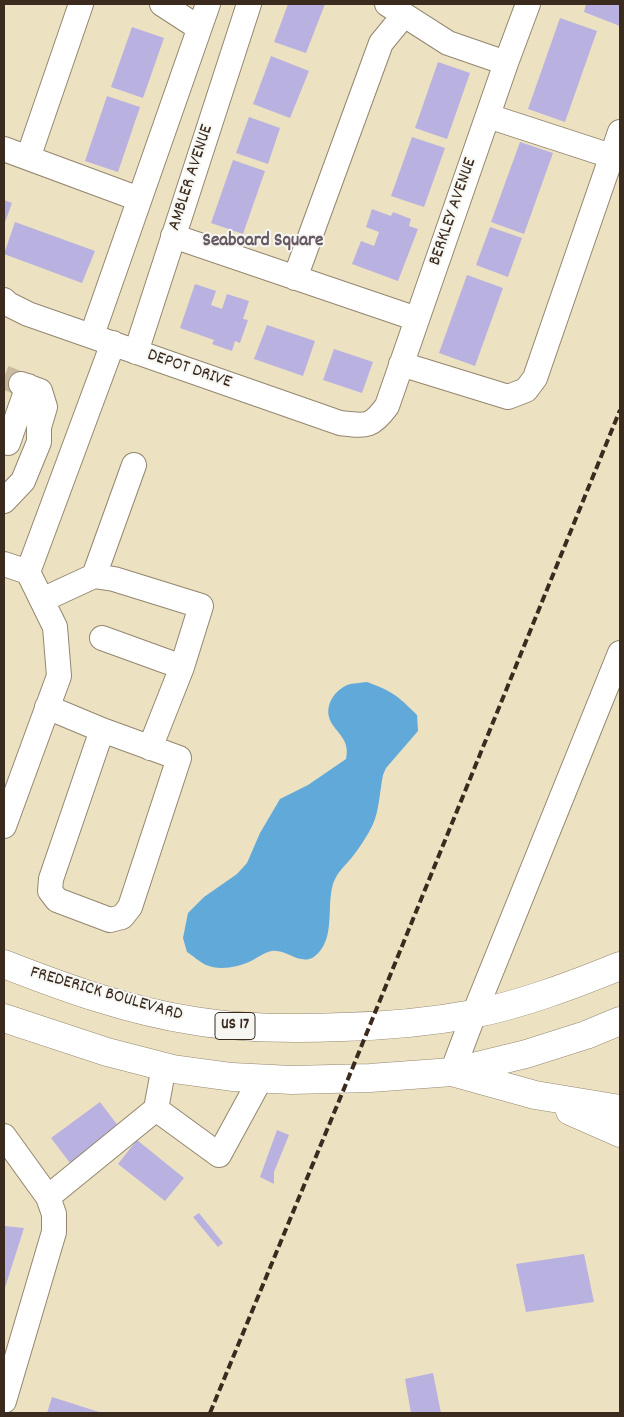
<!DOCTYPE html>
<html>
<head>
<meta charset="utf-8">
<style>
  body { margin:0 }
  #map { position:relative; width:624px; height:1417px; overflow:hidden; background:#ece1c1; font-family:Dekko,sans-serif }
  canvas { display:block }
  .frame { position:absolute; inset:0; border:5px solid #3b2a1e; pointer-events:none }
</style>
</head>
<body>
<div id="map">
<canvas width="624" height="1417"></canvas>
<div class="frame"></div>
</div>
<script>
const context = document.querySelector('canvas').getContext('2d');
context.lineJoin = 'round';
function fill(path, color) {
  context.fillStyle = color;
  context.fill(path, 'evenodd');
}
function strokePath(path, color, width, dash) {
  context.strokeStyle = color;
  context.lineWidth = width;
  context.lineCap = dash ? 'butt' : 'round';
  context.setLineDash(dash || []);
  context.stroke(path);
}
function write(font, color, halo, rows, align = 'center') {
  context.font = font + ' Dekko,sans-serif';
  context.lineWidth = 4;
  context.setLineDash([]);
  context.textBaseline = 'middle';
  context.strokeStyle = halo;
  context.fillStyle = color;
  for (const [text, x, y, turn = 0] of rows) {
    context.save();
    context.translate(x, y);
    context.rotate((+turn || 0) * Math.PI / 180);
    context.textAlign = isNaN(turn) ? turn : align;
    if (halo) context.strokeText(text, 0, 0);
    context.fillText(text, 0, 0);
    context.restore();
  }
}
fill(new Path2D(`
  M367,682C392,691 398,696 417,715L418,731L386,768L383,775C380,789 379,812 373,824C368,835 360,847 353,856C345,866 337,872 333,884C326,907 336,939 315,956C301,967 287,949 272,951C265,952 257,958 251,961C238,967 220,971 206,965C200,962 193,956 187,952L183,938L188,913L204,897L237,874L247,863L260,833L280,799L308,785L346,759C351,737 333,732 329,717C326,703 335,691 347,685C353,683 361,683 367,682Z`), '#61a9d8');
fill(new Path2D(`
  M288,4H325L306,53L274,42Z
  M586,4H620V26L584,12Z
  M560,18L597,31L565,122L528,109Z
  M132,27L164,38L143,98L111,87Z
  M271,56L309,71L290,118L253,104Z
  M438,62L470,73L447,139L415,128Z
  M107,96L140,107L118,172L85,161Z
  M249,117L280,128L268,164L236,153Z
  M412,137L445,148L424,207L391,196Z
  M520,142L553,153L524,234L491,222Z
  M233,160L265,171L243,234L211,223Z
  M4,200L12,203L4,225Z
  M372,209L391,216L393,212L411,219L409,226L418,229L398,281L352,264L361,241L374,246L379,232L366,227Z
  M15,222L95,251L82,283L4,254Z
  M490,227L522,238L508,277L476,265Z
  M467,275L503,288L475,366L439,353Z
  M195,284L216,291L211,305L222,309L227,294L249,301L243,319L248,320L240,343L235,341L232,351L212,344L214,340L180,328Z
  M267,325L315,341L303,376L254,359Z
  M334,349L373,362L362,393L323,380Z
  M100,1102L119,1127L70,1163L51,1138Z
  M277,1130L289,1135L274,1172V1184L260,1177Z
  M137,1140L184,1178L165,1201L118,1164Z
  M199,1213L223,1243L218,1247L193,1217Z
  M5,1226L24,1228L4,1291V1227Z
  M584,1254L594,1302L526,1312L516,1264Z
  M433,1373L441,1413H411L405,1379Z
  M52,1397L99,1412L98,1413H47Z`), '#b9b2e0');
strokePath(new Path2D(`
  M4,377L21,384`), '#c9bca0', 24, [24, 12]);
const minor = new Path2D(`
  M162,4L199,28
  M387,4L448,43L506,63
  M488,116L611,156
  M4,149L139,199
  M28,158L81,4
  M173,236L417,319
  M295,278L381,43L404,15
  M4,300L8,304L28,314L340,423C366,426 371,428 387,406L506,63L528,4
  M92,335L208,4
  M136,352L249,4
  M401,364L508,397L526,390L535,378L620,132
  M8,443L28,386
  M4,501L23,481L39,442V427L45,407L40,391L21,384
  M4,564L28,572L113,343
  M94,576L134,465
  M42,600L94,576L114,579L201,606L182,667L150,748
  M102,638L182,667
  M47,707L102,730L179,758L130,907L122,917L110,920L57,900L50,891L51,879L102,730
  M4,826L59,676L55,627L28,572
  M452,1072L474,1014L620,653
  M156,1109L219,1155L261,1078
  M4,1136L48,1197L54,1214V1232L4,1401
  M48,1197L156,1109L164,1066`);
const major = new Path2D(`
  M4,964C65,988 129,1011 195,1021C244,1029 293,1029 342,1027C386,1026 430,1022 473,1014C523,1004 573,985 620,966
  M4,1018L107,1052L173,1069L232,1077L292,1080L370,1078L452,1072L526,1054L586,1035L620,1021`);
const highway = new Path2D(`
  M452,1072L535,1095L620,1109
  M570,1111L620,1133`);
strokePath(minor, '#948670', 26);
strokePath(major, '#948670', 29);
strokePath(highway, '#948670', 29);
strokePath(minor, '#fff', 24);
strokePath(major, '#fff', 28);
strokePath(highway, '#fff', 28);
strokePath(new Path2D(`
  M210,1413L348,1079L620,410`), '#3b2a1e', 4, [8, 4]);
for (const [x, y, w] of [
  [235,1026,40]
]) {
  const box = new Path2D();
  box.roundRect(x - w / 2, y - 13.5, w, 27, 4);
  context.fillStyle = '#f6f6f2';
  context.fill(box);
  strokePath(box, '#3b2a1e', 1);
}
write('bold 16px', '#3b2a1e', null, [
  ["US 17",235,1026]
]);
write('18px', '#3b2a1e', '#f6f6f2', [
  ["AMBLER AVENUE",192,178,-72],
  ["BERKLEY AVENUE",454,212,-71],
  ["DEPOT DRIVE",189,370,19],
  ["FREDERICK BOULEVARD",106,995,16]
]);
write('bold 19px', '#675a62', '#f6f6f2', [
  ["Seaboard Square",263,242]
]);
</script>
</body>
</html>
